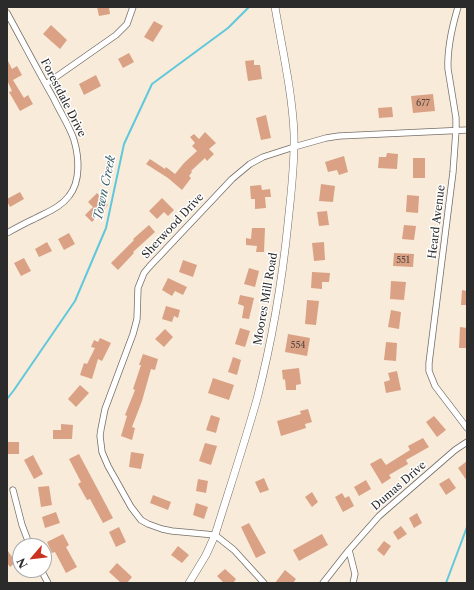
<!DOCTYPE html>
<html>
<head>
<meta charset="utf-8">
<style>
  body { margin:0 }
  #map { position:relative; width:474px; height:590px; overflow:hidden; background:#f8ebda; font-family:"Libre Caslon Text",serif }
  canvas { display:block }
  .frame { position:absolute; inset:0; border:8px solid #2b2b2b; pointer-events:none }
  .north { position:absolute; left:12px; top:538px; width:40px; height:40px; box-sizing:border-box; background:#fff; border:1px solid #aaa; border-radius:50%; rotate:242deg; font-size:11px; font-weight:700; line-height:16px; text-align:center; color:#2b2b2b }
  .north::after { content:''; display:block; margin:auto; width:14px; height:18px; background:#c8321e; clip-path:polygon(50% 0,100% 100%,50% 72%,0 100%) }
</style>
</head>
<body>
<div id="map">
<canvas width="474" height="590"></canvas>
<div class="frame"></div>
<div class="north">N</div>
</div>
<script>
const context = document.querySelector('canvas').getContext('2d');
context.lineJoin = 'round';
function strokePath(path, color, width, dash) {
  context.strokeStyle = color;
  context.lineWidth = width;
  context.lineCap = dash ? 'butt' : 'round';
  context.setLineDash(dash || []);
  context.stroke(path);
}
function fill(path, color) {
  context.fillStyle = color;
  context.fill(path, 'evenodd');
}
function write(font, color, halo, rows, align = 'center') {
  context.font = font + ' "Libre Caslon Text",serif';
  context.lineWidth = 3;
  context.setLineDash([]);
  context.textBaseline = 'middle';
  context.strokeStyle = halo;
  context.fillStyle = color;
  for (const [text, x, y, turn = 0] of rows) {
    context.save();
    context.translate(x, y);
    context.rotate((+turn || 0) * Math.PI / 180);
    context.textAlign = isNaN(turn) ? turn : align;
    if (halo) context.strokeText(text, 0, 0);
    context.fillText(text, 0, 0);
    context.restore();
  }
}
strokePath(new Path2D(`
  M7,399L14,390L75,301L106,228L124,144L152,84L228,28L249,7
  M446,583L467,527`), '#5fc8db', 2);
fill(new Path2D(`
  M97,7H109L110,14L99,16Z
  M154,21L163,26L153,42L144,37Z
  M51,25L67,40L60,49L43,34Z
  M129,53L134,62L123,68L118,59Z
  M7,59L12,69L17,66L22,75L13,80L24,98L28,95L33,104L20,111L9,92L12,91L7,80Z
  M254,60V65H260L262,79L248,81L245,61Z
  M96,75L101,86L84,95L79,84Z
  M433,94L435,111L413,113L411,96Z
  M392,107L393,117L379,118L378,108Z
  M266,115L271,138L261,140L256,118Z
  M205,132L216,143L209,149L214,154L207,161L205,158L191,171L192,172L189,176L191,178L182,190L168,178L146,164L150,159L165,169L166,167L175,174L184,163L197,151L192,146L195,143L190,137L194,134L199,139Z
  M387,153L398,154L397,169L378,168L379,157H386Z
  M344,156L348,172L339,175L337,170L328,172L325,162Z
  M413,158H425V178H413Z
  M321,184L335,186L333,202L319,201Z
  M261,185L262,190L270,189L271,197H265L266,208L255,209V199H251L250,186Z
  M20,192L24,199L10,207L7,201V199Z
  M97,193L108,205L92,222L85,215L93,207L88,202Z
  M407,195L419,196L418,213L406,212Z
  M162,198L174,210L168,216L164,212L157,219L149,211Z
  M327,211L329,225L319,226L317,212Z
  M149,225L155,232L133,252L134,253L118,270L111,263L134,240L133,239Z
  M404,225L416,226L414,240L402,239Z
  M252,228H265L264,252H256L257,246L246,245V238L251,239Z
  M69,233L75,244L64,250L58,239Z
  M47,242L52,251L39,257L35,249Z
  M324,242L325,260L314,261L312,243Z
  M394,253L414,254L413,267L393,266Z
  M24,258L31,271L21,276L14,263Z
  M183,260L197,265L193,277L179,272Z
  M249,268L259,271L255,287L244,284Z
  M312,272L330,273L329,282H322V289L311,288Z
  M168,278L187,287L183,295L175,291L172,296L162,290Z
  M391,281L406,282L404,300L390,299Z
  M462,290L467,291V305H461Z
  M240,295L254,298L249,319L242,318L244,306L238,304Z
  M307,300L319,301L316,325L305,324Z
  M166,306L180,310L178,318L174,316L172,322L162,319Z
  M391,310L401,312L399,329L388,327Z
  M460,327L467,328V348H459Z
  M240,328L250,331L245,347L235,344Z
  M165,329L173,337L164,347L155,339Z
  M288,334L310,338L307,356L285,352Z
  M100,338L111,343L102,361L98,359L92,379L80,375L84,363L87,364L95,348L91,347L94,340L98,342Z
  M386,342L397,343L396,361L384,360Z
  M143,354L158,359L155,370L151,369L142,401L132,427L135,428L132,440L121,436L127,416L125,415L135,390L133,389L141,365H139Z
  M233,357L241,360L237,375L228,372Z
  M299,368L301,384L296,385V390H286L285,379L283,380L282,370Z
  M397,371L401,390L386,393L384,382L390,380L388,373Z
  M213,378L234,385L229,400L208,393Z
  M80,385L89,393L76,407L68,399Z
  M308,409L312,422L305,424L306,428L281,436L277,421L301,414L300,411Z
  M211,415L220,418L216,433L206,430Z
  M434,416L446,430L437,437L426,422Z
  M61,424L73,425L72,439H53V430H61Z
  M423,438L429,447L406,460L408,464L389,475L391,478L382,484L370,464L381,458L386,465L410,450L408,446Z
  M7,442H19V454H7Z
  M205,443L217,446L211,465L199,461Z
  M131,452L144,454L141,469L129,467Z
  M79,454L113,518L103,523L90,499L87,500L78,484L81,482L69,459Z
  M33,455L43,474L34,479L24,460Z
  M467,461V481L458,468Z
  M264,478L269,490L260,493L255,482Z
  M449,478L456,488L446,495L439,484Z
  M198,479L208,481L206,493L196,491Z
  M366,480L371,489L359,496L354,487Z
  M49,486L52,505L41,507L38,487Z
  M312,492L318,502L312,507L305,497Z
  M342,493L345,498L349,496L354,506L343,512L335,497Z
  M153,495L171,502L168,510L150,503Z
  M196,503L208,507L204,519L193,515Z
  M56,512L60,523L45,528L42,517Z
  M417,513L422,523L414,528L409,518Z
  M249,523L266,553L256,558L241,527Z
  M401,526L407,534L398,540L393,532Z
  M119,527L126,542L116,547L109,532Z
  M63,534L69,545L66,547L77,567L66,573L55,552L52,553L47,542Z
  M322,534L328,545L299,561L293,550Z
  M384,541L391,546L384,556L377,550Z
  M178,546L189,555L182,563L171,555Z
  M7,550L16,562L10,567L7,563Z
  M117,563L132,577L127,583H121L109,572Z
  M225,569L236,579L233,583H224L217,576Z
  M285,570L296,579L293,583H275Z`), '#daa184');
const minor = new Path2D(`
  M458,7C452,27 447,47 448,69L456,118V130L453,172L429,363V371L435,386L467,428
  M7,13C23,42 38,71 54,99C60,112 70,127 74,140C79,157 81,181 69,196C60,208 47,212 34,219C25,223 16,228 7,233
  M46,84L116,35L127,24L133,7
  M13,490L22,525L30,546
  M41,570L48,583
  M264,583L234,550L215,535L172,531L162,529L148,524L141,520L131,507L108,466L102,452L100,436L101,429L105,409L133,334L137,319L138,288L144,273L149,267L232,179L250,164L263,157L294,147L326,138L339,136L467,130
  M323,583L349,550
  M353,583L355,574L349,550L379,516L455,450L467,442`);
const tertiary = new Path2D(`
  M189,583L206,555L215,535C229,490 244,445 257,399C272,341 282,282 288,223C291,193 295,163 294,133C292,91 282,48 275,7`);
strokePath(minor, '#736e68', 7);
strokePath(tertiary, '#736e68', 8);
strokePath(minor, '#fff', 5.5);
strokePath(tertiary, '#fff', 7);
write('9px', '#574841', null, [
  ["677",423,103],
  ["551",403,260],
  ["554",298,345]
]);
write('11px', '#2b2b2b', '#fff', [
  ["Forestdale Drive",63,98,63],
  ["Heard Avenue",437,222,-83],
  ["Sherwood Drive",173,226,-47],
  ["Moores Mill Road",266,299,-80],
  ["Dumas Drive",399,486,-41]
]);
write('italic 12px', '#3d6269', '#fff', [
  ["Town Creek",105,188,-78]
]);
</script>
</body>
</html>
